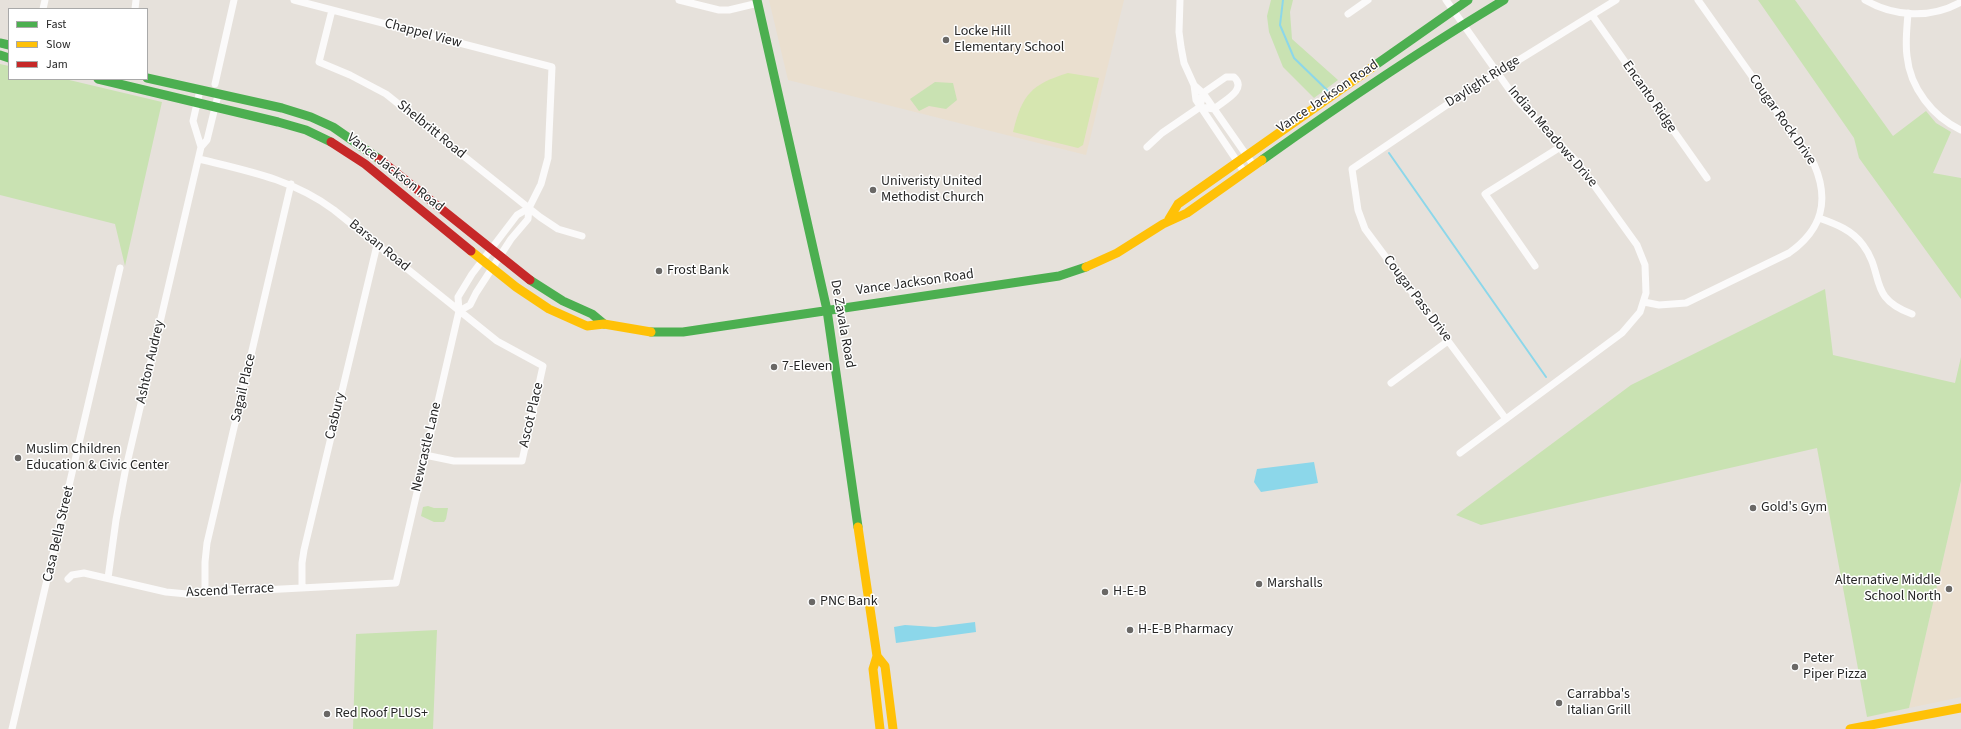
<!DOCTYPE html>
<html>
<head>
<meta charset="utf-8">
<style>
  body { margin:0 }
  #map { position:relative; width:1961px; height:729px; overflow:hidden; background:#e6e1db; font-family:"Source Sans 3",sans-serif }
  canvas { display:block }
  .legend { position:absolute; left:8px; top:8px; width:140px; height:72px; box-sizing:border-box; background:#fff; border:1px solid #a9a9a9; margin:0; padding:5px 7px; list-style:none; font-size:12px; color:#272727 }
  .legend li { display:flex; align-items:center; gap:8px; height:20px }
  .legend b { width:20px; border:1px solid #a9a9a9 }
</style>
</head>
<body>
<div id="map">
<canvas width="1961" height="729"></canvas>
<ul class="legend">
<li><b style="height:5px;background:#4caf50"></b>Fast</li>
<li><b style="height:5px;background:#ffc107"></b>Slow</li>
<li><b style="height:5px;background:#c62828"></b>Jam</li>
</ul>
</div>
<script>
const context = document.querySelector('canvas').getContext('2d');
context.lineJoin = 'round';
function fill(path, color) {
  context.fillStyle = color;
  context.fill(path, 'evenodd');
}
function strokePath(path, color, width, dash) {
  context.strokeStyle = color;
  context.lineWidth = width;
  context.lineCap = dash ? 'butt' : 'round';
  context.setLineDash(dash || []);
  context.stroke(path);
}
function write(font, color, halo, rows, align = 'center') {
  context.font = font + ' "Source Sans 3",sans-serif';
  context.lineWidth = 3;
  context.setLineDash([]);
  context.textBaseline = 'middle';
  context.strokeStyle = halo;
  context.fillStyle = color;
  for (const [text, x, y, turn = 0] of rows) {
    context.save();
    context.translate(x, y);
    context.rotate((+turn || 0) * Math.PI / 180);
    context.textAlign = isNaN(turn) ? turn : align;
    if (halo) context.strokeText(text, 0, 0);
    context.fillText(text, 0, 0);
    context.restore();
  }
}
fill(new Path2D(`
  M769,0H1124L1086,155L788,80Z
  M1961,481V697L1909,708Z`), '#eadfcf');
fill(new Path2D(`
  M1271,0H1293L1290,12L1292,39L1338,80L1314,98L1283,67L1269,32L1267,16Z
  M1758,0H1795L1893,136L1926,111L1936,123L1951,132L1933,173L1961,178V299L1859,158L1854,138Z
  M0,64L9,66V79H65L162,102L125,266L115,224L0,195Z
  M935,82L953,83L957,100L946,109L929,106L919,111L910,99Z
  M1825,289L1833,355L1955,383L1961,357V481L1909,708L1867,717L1817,448L1481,525L1456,515L1631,385Z
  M428,506L434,508H448L446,519L444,522H434L421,516L423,507Z
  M437,630L433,729H353L356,634Z`), '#c9e2b2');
fill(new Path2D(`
  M1068,73L1099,78L1083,145L1078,148L1013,132C1022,94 1032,84 1068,73Z`), '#d6e6b0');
fill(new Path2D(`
  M1314,462L1318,483L1261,492L1254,482L1257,469Z
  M975,622L976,632L896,643L894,627L905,625L935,627Z`), '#8cd7ea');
strokePath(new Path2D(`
  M1283,0L1280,25L1294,58L1328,91
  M1389,153L1546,377`), '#8cd7ea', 2);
strokePath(new Path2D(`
  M294,0L552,67L548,158L541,184L529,208L528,219L511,239L476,293L470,305L459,311
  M679,0L719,10H729L758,3
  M1180,0L1179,32L1181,47L1184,63L1194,85L1196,100L1245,173
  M1446,0L1516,99L1578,163L1637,245L1645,265L1646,293L1640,312L1622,333L1460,453
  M1865,0C1894,17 1931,19 1961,2
  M43,9L45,0
  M135,9L136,0
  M332,10L319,62L350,75L386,94L540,217L558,229L582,236
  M1908,13C1907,28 1905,42 1907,56C1910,88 1933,117 1961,130
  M1348,14L1368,0
  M1592,15L1707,178
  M215,84L234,0
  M1194,85L1203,93L1254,166
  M200,90L193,121L201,147
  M1147,147L1162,133L1200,107L1203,93L1226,77H1234C1248,90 1223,101 1214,109L1200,107
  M199,159C248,171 292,179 334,210L497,341L543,366L522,461H454L425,455
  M1819,218C1836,224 1852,230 1863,245C1885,274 1867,298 1912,314
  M1535,266L1485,194L1562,146
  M1644,302L1659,305L1686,303L1789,253C1822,230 1830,201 1814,164L1698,0
  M1391,383L1448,341
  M1506,419L1365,229L1358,210L1352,169L1454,100L1616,0
  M108,578L116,520L125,472L201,147L207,140L218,95
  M68,579L72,575L84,573L166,592L187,594L396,583L459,311L458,297L472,274L517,215L529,208
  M302,587V563L304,550L377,245
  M205,593V562L207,543L291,184
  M12,729L120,268`), '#fbfafa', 7);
strokePath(new Path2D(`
  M757,0L827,310L858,527
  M0,43L9,45
  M0,55L9,58
  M1374,66L1468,0
  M147,78L282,108L311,117L333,127L379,159
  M98,79L278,122L306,130L331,142
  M1262,160C1341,104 1421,50 1504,0
  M530,280L563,301L592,314L604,324
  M651,332H683L1059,276L1086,267`), '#4caf50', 9);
strokePath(new Path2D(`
  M1169,219L1178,204L1374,66
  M471,251L516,287L549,309L587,326L604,324L651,332
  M1086,267L1117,253L1163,224L1187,213L1262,160
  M858,527L877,656L873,669L880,729
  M877,656L885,666L893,729
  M1850,729L1961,708`), '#ffc107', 9);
strokePath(new Path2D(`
  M331,142L365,164L471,251
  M379,159L530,280`), '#c62828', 9);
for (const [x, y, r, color] of [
  [946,40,4,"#6a6866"],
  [873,190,4,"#6a6866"],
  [659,271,4,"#6a6866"],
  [774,367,4,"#6a6866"],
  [18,458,4,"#6a6866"],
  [1753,508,4,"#6a6866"],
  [1259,584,4,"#6a6866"],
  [1949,589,4,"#6a6866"],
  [1105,592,4,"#6a6866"],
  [812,602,4,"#6a6866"],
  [1130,630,4,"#6a6866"],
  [1795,667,4,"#6a6866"],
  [1559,703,4,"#6a6866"],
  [327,714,4,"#6a6866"]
]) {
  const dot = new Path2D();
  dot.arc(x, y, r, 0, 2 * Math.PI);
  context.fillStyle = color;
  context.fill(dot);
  strokePath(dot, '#fff', 1.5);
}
write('14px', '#272727', '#fff', [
  ["Locke Hill",954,32],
  ["Elementary School",954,48],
  ["Univeristy United",881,182],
  ["Methodist Church",881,198],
  ["Frost Bank",667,271],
  ["7-Eleven",782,367],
  ["Muslim Children",26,450],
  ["Education & Civic Center",26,466],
  ["Gold's Gym",1761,508],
  ["Alternative Middle",1941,581,"right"],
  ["School North",1941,597,"right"],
  ["Marshalls",1267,584],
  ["H-E-B",1113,592],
  ["PNC Bank",820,602],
  ["H-E-B Pharmacy",1138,630],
  ["Peter",1803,659],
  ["Piper Pizza",1803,675],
  ["Carrabba's",1567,695],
  ["Italian Grill",1567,711],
  ["Red Roof PLUS+",335,714]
], 'left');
write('14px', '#272727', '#fff', [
  ["Chappel View",423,34,15],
  ["Daylight Ridge",1483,82,-32],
  ["Vance Jackson Road",1328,97,-34],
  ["Encanto Ridge",1649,97,55],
  ["Cougar Rock Drive",1782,120,55],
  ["Shelbritt Road",431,130,39],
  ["Indian Meadows Drive",1552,137,49],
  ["Vance Jackson Road",395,173,38],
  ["Barsan Road",379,246,39],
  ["Vance Jackson Road",915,283,-8],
  ["Cougar Pass Drive",1417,299,53],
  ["De Zavala Road",842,324,80],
  ["Ashton Audrey",151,362,-77],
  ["Sagail Place",244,388,-77],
  ["Ascot Place",532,415,-77],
  ["Casbury",336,416,-77],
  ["Newcastle Lane",427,447,-77],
  ["Casa Bella Street",59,534,-77],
  ["Ascend Terrace",230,591,-3]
]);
</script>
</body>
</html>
